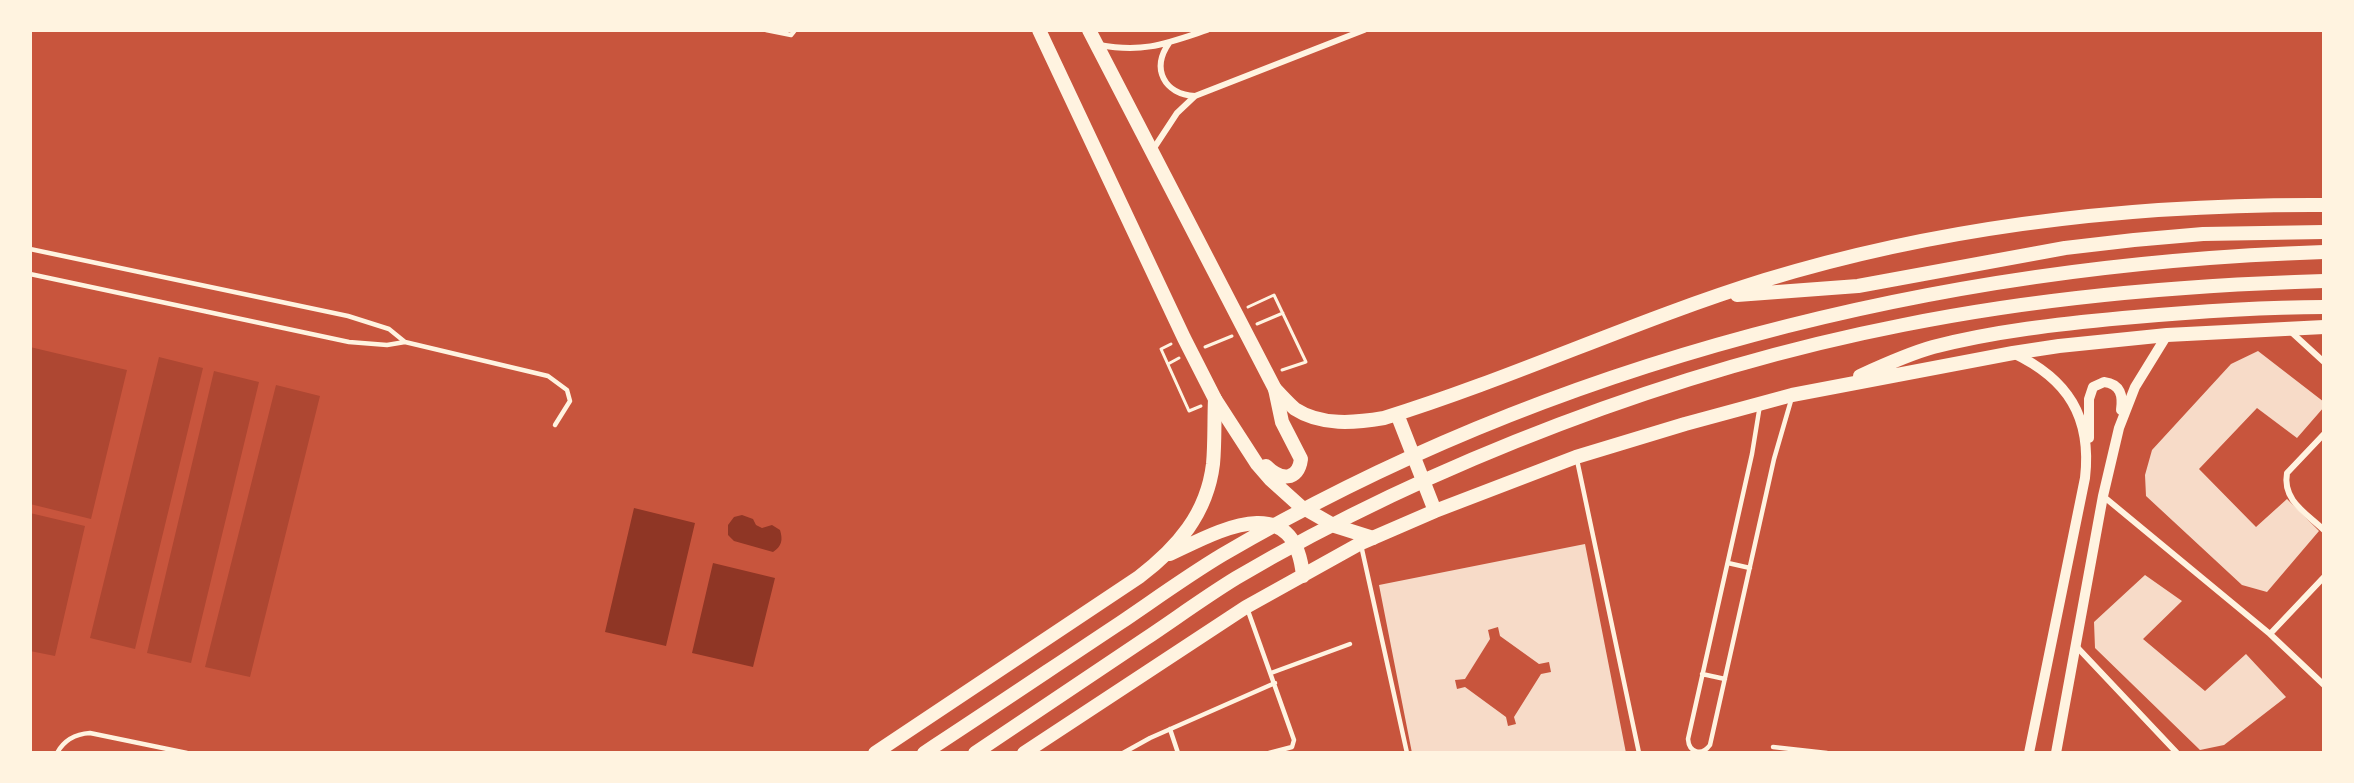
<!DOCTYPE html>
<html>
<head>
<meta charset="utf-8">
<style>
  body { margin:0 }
  #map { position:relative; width:2354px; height:783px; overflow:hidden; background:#c8553d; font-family:"Sofia Sans Condensed",sans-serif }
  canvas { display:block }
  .frame { position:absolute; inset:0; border:32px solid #fff3e0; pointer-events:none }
</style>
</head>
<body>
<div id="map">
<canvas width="2354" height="783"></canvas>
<div class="frame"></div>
</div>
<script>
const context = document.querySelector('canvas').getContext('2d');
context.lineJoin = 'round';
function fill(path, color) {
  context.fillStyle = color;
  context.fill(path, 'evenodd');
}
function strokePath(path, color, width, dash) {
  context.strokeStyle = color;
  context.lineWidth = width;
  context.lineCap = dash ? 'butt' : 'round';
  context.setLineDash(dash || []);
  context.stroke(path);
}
fill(new Path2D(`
  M30,347L127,370L91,519L30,504Z
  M159,357L203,368L135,649L90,638Z
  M214,371L259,382L191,663L147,653Z
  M276,385L320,396L250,677L205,667Z
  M30,513L85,526L55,656L30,651Z`), '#ae4732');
fill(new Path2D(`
  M634,508L695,523L666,646L605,632Z
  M742,515L753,519L756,525L762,528L772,525L780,530C783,540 782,546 773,552L734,541L728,535V525L734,517Z
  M713,563L775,578L753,667L692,653Z`), '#8f3625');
fill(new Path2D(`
  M2258,351L2324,402V407L2297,438L2257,408L2199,469L2256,527L2287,499L2319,531L2267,592L2242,585L2146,496L2145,475L2152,450L2231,364Z
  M1585,544L1626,753H1412L1379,585ZM1498,627L1500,636L1539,664L1549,662L1551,672L1541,674L1514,717L1516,724L1508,726L1506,717L1465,687L1457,689L1455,680L1465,679L1490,639L1488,630Z
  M2145,575L2182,601L2143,639L2205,691L2246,654L2286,697L2224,745L2200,750L2095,648L2094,622Z`), '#f7dbc8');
strokePath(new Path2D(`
  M1248,307L1274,295L1306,362L1282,370
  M1257,324L1283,313
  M1171,344L1161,349L1189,411L1201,406
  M1205,347L1232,336
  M1168,364L1179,358`), '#fff3e0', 3);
strokePath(new Path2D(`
  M766,30L791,35L795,30
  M30,249L348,316L389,329L405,342
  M30,274L349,342L387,345L405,342L548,376L567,390L570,401L555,425
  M1760,405L1752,454L1688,739C1689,753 1702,756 1710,745L1774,459L1792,397
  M1577,460L1639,753
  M1361,545L1407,753
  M1728,563L1750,568
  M1247,608L1294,740L1292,747L1269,753
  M1271,673L1350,644
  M1702,674L1725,679
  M1170,729L1178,753
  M1773,747L1827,753
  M57,753C64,740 75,734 90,733L187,753
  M1123,753L1150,738L1275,683`), '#fff3e0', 4.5);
strokePath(new Path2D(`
  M1169,43C1151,69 1164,94 1195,96
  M1099,45C1144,53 1165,44 1207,30
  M1152,151L1177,113L1195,96L1364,30
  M2289,330L2324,362
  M2324,434L2287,473C2282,500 2306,513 2324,530
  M2103,496L2270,634L2324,685
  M2270,634L2324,577
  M2076,646L2177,753`), '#fff3e0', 6);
strokePath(new Path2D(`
  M2013,353C2068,379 2092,417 2085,478L2029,753
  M2089,438V399L2093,387L2104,382C2121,384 2123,396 2121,410
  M2056,753L2103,496L2119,428L2135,387L2167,335`), '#fff3e0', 10);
strokePath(new Path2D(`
  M1039,30L1184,338L1215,399L1257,464L1270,479L1300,506L1335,526L1373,538
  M1089,30L1275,389L1282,422L1301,459C1298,482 1280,480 1266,466`), '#fff3e0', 14);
strokePath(new Path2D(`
  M1737,295L1858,286L2065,248L2134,240L2203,234L2324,232
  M1860,376C1884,365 1908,354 1933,347C1995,331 2059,324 2123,318C2190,312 2257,307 2324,307
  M1275,389C1281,395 1288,403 1295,409C1321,426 1355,423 1384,418C1513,378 1636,320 1765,280C1945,225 2137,204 2324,205
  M1397,414L1435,511
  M1170,554C1217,532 1294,487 1303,576
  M875,753L1139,577C1177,548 1207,514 1213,464C1215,443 1214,420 1215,399
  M924,753C990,710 1055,666 1120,623C1154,600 1187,576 1222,555C1554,360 1940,264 2324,252
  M975,753C1032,715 1088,677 1145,639C1175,619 1205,597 1236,578C1433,462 1678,369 1903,325C2042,297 2183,285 2324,281
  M1024,753L1246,607L1361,543L1435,511L1576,457L1685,424L1792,395L2013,353L2059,346L2167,335L2324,327`), '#fff3e0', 14);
</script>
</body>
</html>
